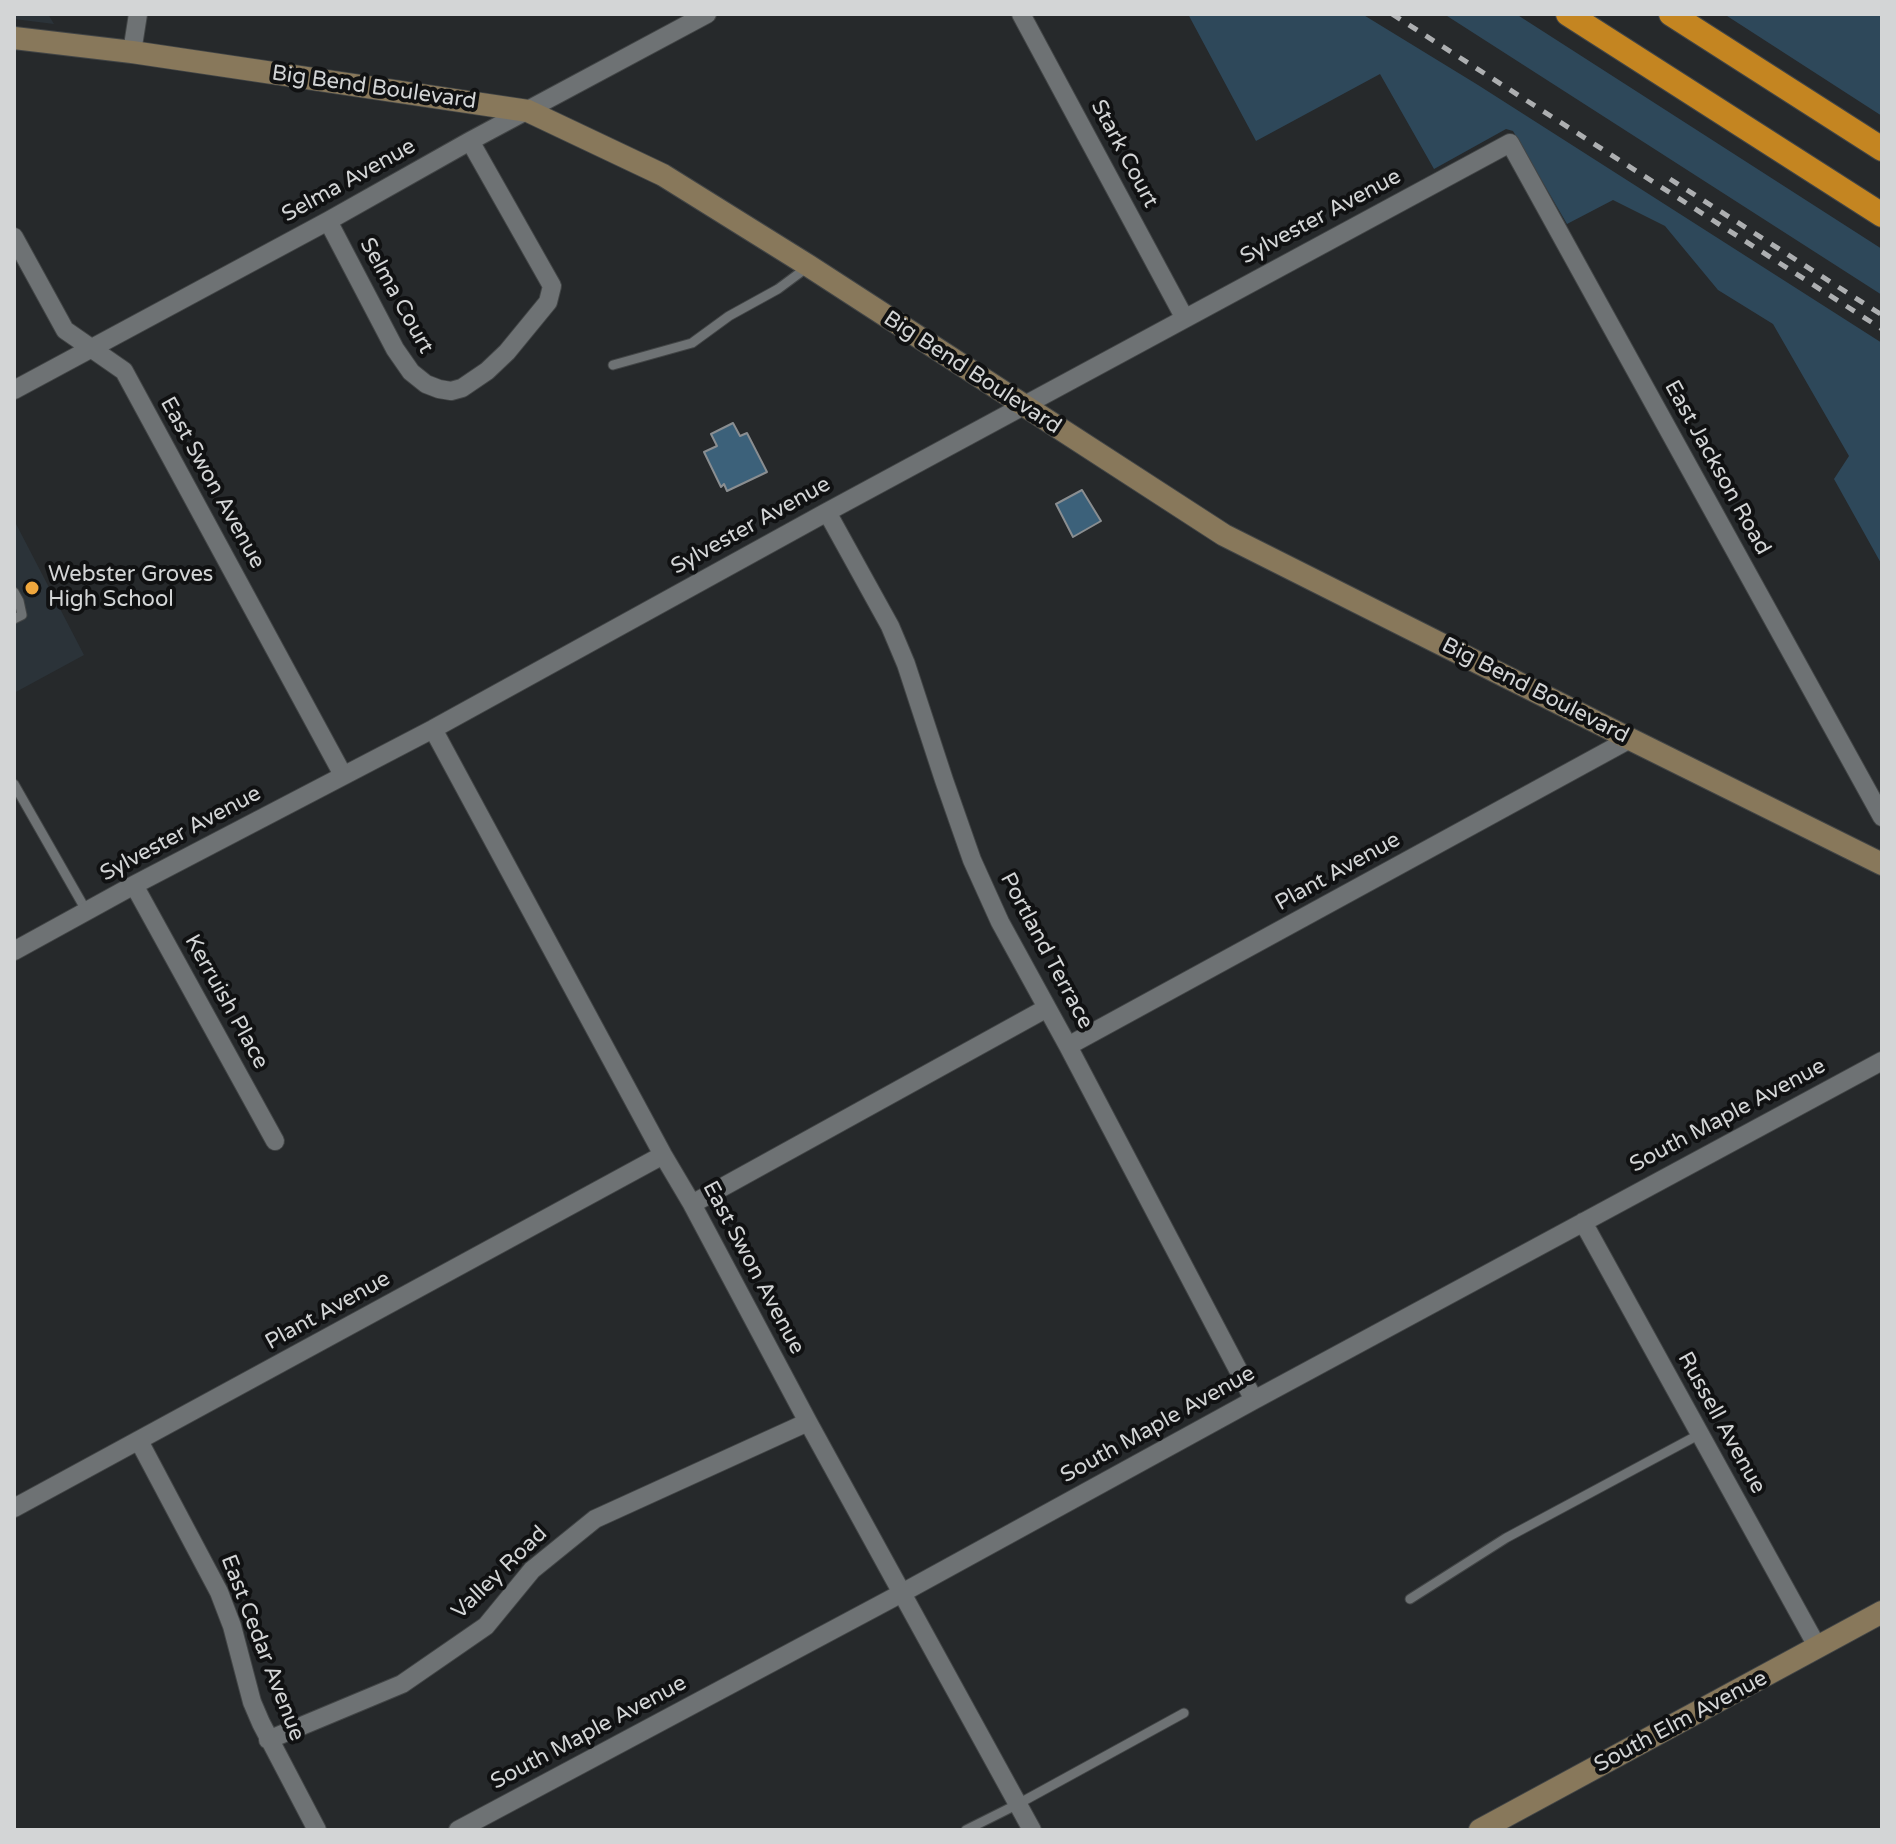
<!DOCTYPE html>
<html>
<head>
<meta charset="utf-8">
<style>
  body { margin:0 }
  #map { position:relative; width:1896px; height:1844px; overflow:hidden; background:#26292b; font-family:"Varela Round",sans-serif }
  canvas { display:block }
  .frame { position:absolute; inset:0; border:16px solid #d3d5d6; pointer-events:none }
</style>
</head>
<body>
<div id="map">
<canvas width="1896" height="1844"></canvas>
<div class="frame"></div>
</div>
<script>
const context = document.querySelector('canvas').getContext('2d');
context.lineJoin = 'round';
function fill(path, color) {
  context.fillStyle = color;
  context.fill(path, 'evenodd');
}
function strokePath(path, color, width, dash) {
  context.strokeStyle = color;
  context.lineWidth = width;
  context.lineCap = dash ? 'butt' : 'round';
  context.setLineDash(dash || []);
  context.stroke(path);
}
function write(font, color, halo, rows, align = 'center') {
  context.font = font + ' "Varela Round",sans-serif';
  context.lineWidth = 8;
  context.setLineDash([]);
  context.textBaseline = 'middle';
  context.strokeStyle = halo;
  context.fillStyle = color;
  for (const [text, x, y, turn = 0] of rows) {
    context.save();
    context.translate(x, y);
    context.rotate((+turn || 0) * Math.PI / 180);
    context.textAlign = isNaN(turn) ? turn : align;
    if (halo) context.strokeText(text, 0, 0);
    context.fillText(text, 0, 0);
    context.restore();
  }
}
fill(new Path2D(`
  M14,14H48L54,24L14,19Z
  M14,520L84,655L14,693Z`), '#2b3339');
fill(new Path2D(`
  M1188,14H1362L1478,85L1882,343V565L1834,479L1849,456L1773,324L1718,290L1665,226L1613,200L1567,224L1513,131L1506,129L1434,169L1380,74L1256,141Z
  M1444,14H1516L1882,249V295Z
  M1724,14L1882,15V116Z`), '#2e485a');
const building = new Path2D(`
  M733,423L740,436L747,433L767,472L727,491L724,484L721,487L704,452L717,446L711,434Z
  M1082,490L1101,521L1073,537L1056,504Z`);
fill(building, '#3c617a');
strokePath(building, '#8a8e91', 2);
const service = new Path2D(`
  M613,365L692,343L729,316L778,289L809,266
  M14,592L19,601L22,615L14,619
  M14,784L87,912
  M1410,1599L1506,1538L1700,1434
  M966,1830L1018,1804L1184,1713`);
const minor = new Path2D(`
  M1021,14L1184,317
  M132,52L138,14
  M328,221L395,349L411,372L426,384L439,389L451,391L462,388L487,371L507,352L548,302L552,286L470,141
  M14,237L65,330L124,371L343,775
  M14,390L328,221L470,141L707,14
  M827,512L890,626L906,664L944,780L972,860L1000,922L1068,1046L1254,1400
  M433,729L663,1155L692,1204L808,1422L1032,1830
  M134,885L275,1141
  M14,951L134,885L433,729L827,512L1510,143L1882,817
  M1068,1046L1630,739
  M692,1204L1047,1008
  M1583,1222L1818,1648
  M139,1441L219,1592L232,1626L252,1702L261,1723L317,1830
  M14,1508L663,1155
  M268,1740L402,1684L486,1626L532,1570L595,1519L808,1422
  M458,1830L902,1593L1254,1400L1882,1061`);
const secondary = new Path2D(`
  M14,38L132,52L528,111L663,175L809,266L1224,535L1630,739L1882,864
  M1480,1830L1882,1612`);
const motorway = new Path2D(`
  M1568,14L1882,215
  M1671,14L1882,149`);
strokePath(service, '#424546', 11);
strokePath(minor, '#424546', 20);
strokePath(secondary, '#424546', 24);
strokePath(motorway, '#424546', 26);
strokePath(service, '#6e7274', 9);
strokePath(minor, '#6e7274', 18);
strokePath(secondary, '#88785b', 22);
strokePath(motorway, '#c48521', 24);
strokePath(new Path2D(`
  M1392,14L1882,329
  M1670,179L1882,315`), '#adafb1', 5, [10, 10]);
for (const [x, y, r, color] of [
  [32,588,8,"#efa73d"]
]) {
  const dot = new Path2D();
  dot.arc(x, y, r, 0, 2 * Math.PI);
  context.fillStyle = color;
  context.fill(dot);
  strokePath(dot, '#101112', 3);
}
write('22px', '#d3d5d6', '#101112', [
  ["Big Bend Boulevard",374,88,8],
  ["Stark Court",1124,154,62],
  ["Selma Avenue",349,181,-29],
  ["Sylvester Avenue",1321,217,-28],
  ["Selma Court",396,296,61],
  ["Big Bend Boulevard",972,373,33],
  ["East Jackson Road",1717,468,61],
  ["East Swon Avenue",212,483,61],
  ["Sylvester Avenue",751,526,-29],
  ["Big Bend Boulevard",1535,691,27],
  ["Sylvester Avenue",181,834,-28],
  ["Plant Avenue",1338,872,-29],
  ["Portland Terrace",1046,951,62],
  ["Kerruish Place",226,1002,61],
  ["South Maple Avenue",1728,1116,-28],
  ["East Swon Avenue",753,1268,62],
  ["Plant Avenue",328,1311,-29],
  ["Russell Avenue",1721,1423,61],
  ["South Maple Avenue",1158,1425,-29],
  ["Valley Road",500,1573,-44],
  ["East Cedar Avenue",262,1648,69],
  ["South Elm Avenue",1681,1722,-28],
  ["South Maple Avenue",589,1733,-28]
]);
write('22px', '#d3d5d6', '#101112', [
  ["Webster Groves",48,575],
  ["High School",48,600]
], 'left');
</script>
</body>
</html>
